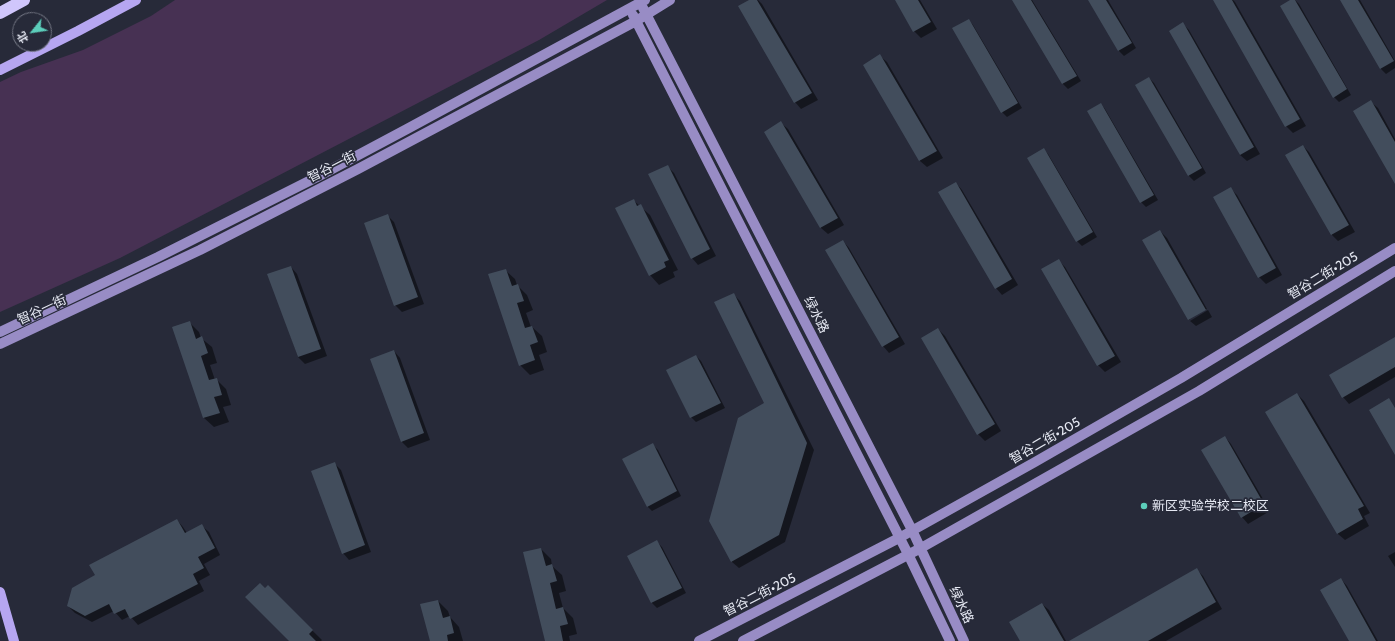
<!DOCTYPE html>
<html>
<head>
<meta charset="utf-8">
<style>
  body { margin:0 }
  #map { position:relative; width:1395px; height:641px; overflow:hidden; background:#272a39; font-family:Cabin,"Noto Sans SC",sans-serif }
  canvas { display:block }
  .north { position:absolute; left:12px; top:12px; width:40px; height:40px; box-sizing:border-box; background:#272a39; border:1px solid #737683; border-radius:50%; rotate:240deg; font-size:11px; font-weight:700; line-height:16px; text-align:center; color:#e6e9f3 }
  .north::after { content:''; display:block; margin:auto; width:14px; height:18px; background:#5ccebb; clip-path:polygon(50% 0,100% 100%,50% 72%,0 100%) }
</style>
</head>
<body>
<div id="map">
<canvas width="1395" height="641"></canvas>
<div class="north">北</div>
</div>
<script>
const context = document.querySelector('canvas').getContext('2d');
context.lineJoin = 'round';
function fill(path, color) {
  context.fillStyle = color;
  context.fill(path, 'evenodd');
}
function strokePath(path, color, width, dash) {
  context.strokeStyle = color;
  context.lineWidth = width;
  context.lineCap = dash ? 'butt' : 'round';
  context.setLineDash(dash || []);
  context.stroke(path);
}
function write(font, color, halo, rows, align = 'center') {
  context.font = font + ' Cabin,"Noto Sans SC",sans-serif';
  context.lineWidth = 3.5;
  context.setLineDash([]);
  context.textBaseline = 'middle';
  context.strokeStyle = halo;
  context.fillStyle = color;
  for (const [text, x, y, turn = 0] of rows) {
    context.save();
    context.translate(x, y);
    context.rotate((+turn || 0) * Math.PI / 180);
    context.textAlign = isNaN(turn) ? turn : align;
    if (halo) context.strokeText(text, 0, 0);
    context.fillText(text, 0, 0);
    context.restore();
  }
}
fill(new Path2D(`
  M175,0H607L539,40L120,258L0,312V82L21,72L83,50L151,16Z`), '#473153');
fill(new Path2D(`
  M751,0H758L762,4L818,100L801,109L795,102Z
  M896,0H920L937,29L921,38L914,31Z
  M1014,0H1032L1081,81L1068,89L1063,84Z
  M1089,0H1108L1136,48L1124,56L1119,51Z
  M1221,0H1233L1235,2L1306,126L1293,133L1286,126Z
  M1292,0H1295L1299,4L1351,95L1339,102L1334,97Z
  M1341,0H1360L1395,61V68L1386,74L1381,69Z
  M969,20L973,25L1022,108L1007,117L1002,112Z
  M1183,24L1189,30L1260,154L1247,161L1240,155Z
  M880,56L887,62L943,158L927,167L920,161L864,65Z
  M1149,78L1154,83L1206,173L1194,181L1189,176L1136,85Z
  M1371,102L1378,108L1395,139V182Z
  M1101,104L1105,109L1158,200L1146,207L1141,202Z
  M781,123L788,129L844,225L828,234L821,228L765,132Z
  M1303,146L1309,152L1355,232L1338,241L1332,235L1287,155Z
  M1043,149L1048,154L1097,237L1082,246L1077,241Z
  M667,166L674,173L716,256L698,265L692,258Z
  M956,183L962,190L1018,285L1002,295L996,288Z
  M1230,188L1237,195L1282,275L1266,284L1259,277Z
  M633,200L650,215L678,270L673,272L675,277L659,285L650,275Z
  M387,215L394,222L424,304L402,312L395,305Z
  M1160,231L1167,238L1207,309L1190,318V320L1144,240Z
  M843,241L849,248L905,344L889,353L883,346Z
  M1058,260L1065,267L1121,362L1105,372L1098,365Z
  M291,267L297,274L327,356L305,364L298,357L269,275Z
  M505,270L515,279L517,285L527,295L533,310L526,313L531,327H532L542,336L547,352L539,355L544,370L530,375L520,365Z
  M733,294L740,301L814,450L785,542L739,568L732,562L710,521L765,404Z
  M1208,310L1212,317L1196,326L1190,321Z
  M189,322L199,332L201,338L212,347L217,363L210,365L215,380L216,379L226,389L231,405L223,407L229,422L214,427L204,418Z
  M938,329L945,336L1001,431L985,441L978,434Z
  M1395,338V377L1349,404L1343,397Z
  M394,351L400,358L430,440L408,448L401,441Z
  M696,356L701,361L725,408L696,422L691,417Z
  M1297,394L1304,401L1370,513L1364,516L1369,526L1345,540L1338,534L1267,412Z
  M1225,437L1231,444L1270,511L1248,524L1242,517Z
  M653,445L658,450L681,496L652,511L647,506Z
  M335,464L341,470L371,552L349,560L343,553Z
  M177,520L183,527L187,533L202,526L209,532L220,555L204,564L210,575L199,581L204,591L138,625L130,616L122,620L114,611L92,622L75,613L68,606L96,576Z
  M657,542L662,547L686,593L657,608L652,603L628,556Z
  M541,549L551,559L552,566L562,575L566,591L559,593L563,608L573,618L577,634L569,636L570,641H547Z
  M1395,552V567L1388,556Z
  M1197,570L1203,576L1222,609L1166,641H1071Z
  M1341,579L1347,586L1378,641H1350Z
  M268,587L322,640L321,641H290L265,590Z
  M438,601L448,611L450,617L459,627L463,641H431Z
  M1042,604L1049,610L1066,641H1021Z`), '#0007');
fill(new Path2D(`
  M749,0H757L812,93L794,103L738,6Z
  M895,0H918L931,22L913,32Z
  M1012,0H1031L1077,76L1062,84Z
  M1088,0H1106L1132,43L1118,51Z
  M1213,0H1232L1300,119L1285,127Z
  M1290,0H1295L1347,89L1333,98L1280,6Z
  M1340,0H1358L1394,61L1380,69Z
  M969,19L1018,103L1001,113L952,28Z
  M1183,22L1254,147L1240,155L1169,31Z
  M880,54L937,151L919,161L863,65Z
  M1149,77L1202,168L1188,176L1135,85Z
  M1371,100L1395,142V184L1353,111Z
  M1101,103L1154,195L1140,203L1087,111Z
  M781,121L838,218L820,228L764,132Z
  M1303,145L1349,225L1331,235L1285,155Z
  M1044,148L1093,232L1076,242L1027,158Z
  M668,165L710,249L691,259L648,174Z
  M956,182L1012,279L995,289L938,192Z
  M1231,187L1276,268L1258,278L1213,197Z
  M634,199L637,206L641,204L669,260L664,262L666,267L649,276L615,208Z
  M388,214L418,297L394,306L364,223Z
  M1160,230L1206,310L1188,320L1142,240Z
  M843,240L899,337L882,347L825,250Z
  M1059,259L1115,356L1097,366L1041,269Z
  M291,266L321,349L298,357L267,274Z
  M506,269L512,286L518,284L524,301L517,303L525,328L532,326L538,342L530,345L535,360L519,366L488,274Z
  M734,293L807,443L779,535L731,562L709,521L738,418L764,403L714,302Z
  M190,321L196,339L202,336L208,353L201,356L209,380L217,378L222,395L214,397L220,413L203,418L172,327Z
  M938,328L995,424L977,435L921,338Z
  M1395,337V367L1342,398L1329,375Z
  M394,350L424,433L401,442L370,359Z
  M696,355L721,403L690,418L666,370Z
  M1297,393L1364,506L1358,509L1363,519L1337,534L1265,412Z
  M1389,398L1395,408V455L1369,410Z
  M1225,436L1264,504L1241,518L1201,450Z
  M653,443L677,491L647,507L622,459Z
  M335,462L365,545L342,554L311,471Z
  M177,519L185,533L202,524L215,548L198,557L204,568L193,574L198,584L130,619L125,609L114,614L109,604L85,616L67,606L72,588L95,575L89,565Z
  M657,540L682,588L651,603L627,556Z
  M541,548L546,566L552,564L557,581L550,583L556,609L563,607L568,624L560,626L563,641H545L523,552Z
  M1197,568L1216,602L1148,641H1069Z
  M1341,578L1376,641H1349L1320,590Z
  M260,583L265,588L268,585L313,630L309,634L316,641H289L245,597Z
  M438,600L443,618L450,616L454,633L447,635L448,641H430L420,604Z
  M1042,603L1064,641H1020L1009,622Z`), '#424d5c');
strokePath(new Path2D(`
  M643,8L912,530L964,641
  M633,15L908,554L950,641
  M0,332L158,257L317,177L407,129L645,0
  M0,344L200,250L358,169L636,21L670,0
  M699,641L899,538L1035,462L1181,378L1395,248
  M743,641L921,548L1199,391L1395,271`), '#988cc5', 10);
strokePath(new Path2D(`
  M0,70L78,31L136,0
  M0,592L14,641`), '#b6a6f1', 10);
strokePath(new Path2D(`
  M0,13L24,0`), '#d0c6fc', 12);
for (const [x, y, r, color] of [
  [1144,506,4,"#5ccebb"]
]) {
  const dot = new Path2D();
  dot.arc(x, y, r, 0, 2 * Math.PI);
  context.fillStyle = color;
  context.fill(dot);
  strokePath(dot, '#272a39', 1.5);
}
write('13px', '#e6e9f3', '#272a39', [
  ["智谷一街",332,167,-27],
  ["智谷二街•205",1323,276,-31],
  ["智谷一街",42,310,-25],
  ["绿水路",816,315,63],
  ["智谷二街•205",1045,441,-30],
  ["智谷二街•205",760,595,-27],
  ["绿水路",961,605,65]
]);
write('13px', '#e6e9f3', '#272a39', [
  ["新区实验学校二校区",1152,506]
], 'left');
</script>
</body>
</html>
